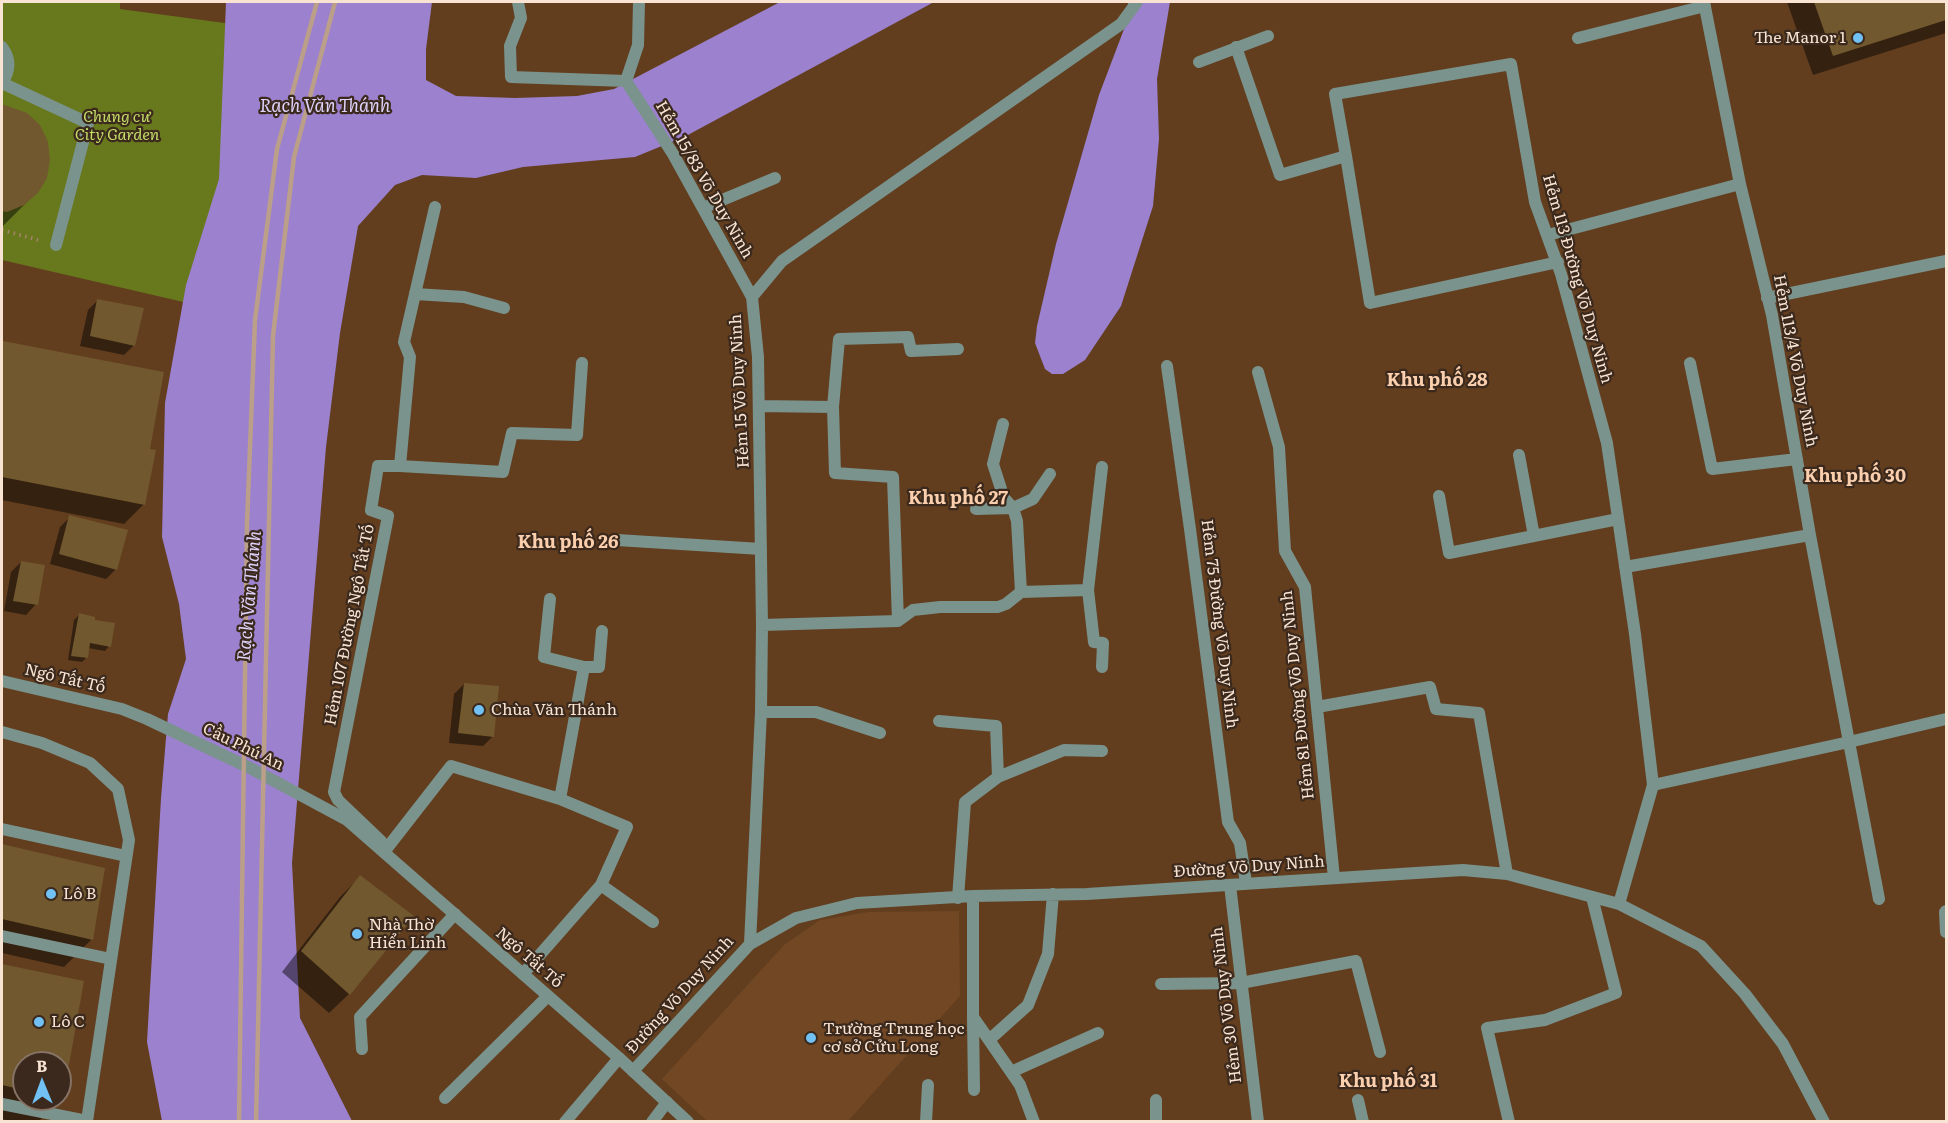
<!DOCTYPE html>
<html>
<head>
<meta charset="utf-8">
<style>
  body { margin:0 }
  #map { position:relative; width:1948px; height:1123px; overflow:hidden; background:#623e1f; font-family:Literata,serif }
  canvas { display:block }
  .frame { position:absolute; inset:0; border:3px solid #f9e3d2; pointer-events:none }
  .north { position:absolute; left:12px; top:1051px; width:60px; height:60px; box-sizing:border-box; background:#3a291c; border:2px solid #867365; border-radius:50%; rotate:359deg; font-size:16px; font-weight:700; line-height:24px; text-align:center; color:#f9e3d2 }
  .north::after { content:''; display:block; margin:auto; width:21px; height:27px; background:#72c1f5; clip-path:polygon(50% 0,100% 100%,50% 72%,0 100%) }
</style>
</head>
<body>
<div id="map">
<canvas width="1948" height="1123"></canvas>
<div class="frame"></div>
<div class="north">B</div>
</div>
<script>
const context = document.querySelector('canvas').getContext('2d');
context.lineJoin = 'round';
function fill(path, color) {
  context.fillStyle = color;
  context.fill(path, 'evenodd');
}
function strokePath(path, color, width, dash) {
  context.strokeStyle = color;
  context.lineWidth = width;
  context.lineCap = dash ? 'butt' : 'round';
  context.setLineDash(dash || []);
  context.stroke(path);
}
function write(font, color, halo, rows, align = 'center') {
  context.font = font + ' Literata,serif';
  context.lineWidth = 4.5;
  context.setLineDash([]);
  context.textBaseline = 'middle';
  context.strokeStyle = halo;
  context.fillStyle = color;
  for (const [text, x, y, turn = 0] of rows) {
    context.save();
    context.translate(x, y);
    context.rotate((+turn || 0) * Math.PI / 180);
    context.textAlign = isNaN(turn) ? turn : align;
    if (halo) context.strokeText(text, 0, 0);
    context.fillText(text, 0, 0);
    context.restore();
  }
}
fill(new Path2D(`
  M959,911L960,996L848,1121H707L662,1079L784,945L820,920L868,912Z`), '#714724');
fill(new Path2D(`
  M2,2H120V9L262,28L192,304L2,260Z`), '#68781d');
fill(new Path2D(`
  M226,2H432L426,49V80L456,96L515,98L577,96L614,89L780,2H934L686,136L635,157L523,167L476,178L422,175L395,185L358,226L340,333L326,447L292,863L300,1018L352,1121H162L147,1042L161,798L168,714L186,659L179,604L162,537L165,403L186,285L219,179Z
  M1128,2H1170L1157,79L1159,139L1153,206L1121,306L1085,360L1063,374H1052L1045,369L1035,343L1037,326L1056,244L1099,95L1129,16Z`), '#9c81ce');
fill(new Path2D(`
  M1787,2H1946V33L1813,75Z
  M2,106L26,114L37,192L2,227Z
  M98,300L134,345L124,355L80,346L88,310Z
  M4,342L148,450L144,504L124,524L2,500V344Z
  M70,517L116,569L106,579L50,564L60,527Z
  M21,562L36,604L26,615L4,611L11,572Z
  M79,615L109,646L105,651L88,648L86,658L82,662L68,660L74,620Z
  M464,684L493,736L483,746L449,743L454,694Z
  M2,846L103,869L92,939L64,967L2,953Z
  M360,877L349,994L329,1013L282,972L340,897Z
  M2,965L82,982L62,1097L38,1122H15L2,1119ZM24,1063H60V1099H24Z`), '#0007');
fill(new Path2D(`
  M1814,2H1946V20L1833,56Z
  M2,104L27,113L40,125L48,142L50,160L47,178L38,193L24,205L7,212L2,211Z
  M97,299L144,308L135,346L90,336Z
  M3,341L164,372L150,449L156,450L145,505L2,477V349Z
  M69,515L128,530L117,570L59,554Z
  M21,561L45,565L38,605L13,601Z
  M79,613L95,617V620L115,623L111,647L90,643L88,658L71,656Z
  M464,683L499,686L494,737L458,733Z
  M2,844L105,868L93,940L2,919Z
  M360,875L414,916L350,995L301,951Z
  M2,964L84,981L63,1098H60V1063H24V1090L2,1085Z`), '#71582e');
strokePath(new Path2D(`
  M2,230L38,240`), '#a3856c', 4, [1.5, 4.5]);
strokePath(new Path2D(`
  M518,2L521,18L510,46L511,77L626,81
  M1578,38L1705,6
  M2,47C11,59 10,71 2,83
  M1236,47L1280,175L1346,156L1335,94L1511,64L1535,202L1561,274L1607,443L1635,634L1653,785L1619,904
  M1199,62L1268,36
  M626,81L673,154L752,297
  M626,81L638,45L639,2
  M2,83L88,123L56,245
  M1346,156L1370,303L1558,262
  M703,208L775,178
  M1548,235L1740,184
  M1767,298L1946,261
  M1690,363L1712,469L1797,459
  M1167,366L1190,529L1228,822L1240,843L1246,883
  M1258,372L1279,447L1285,551L1305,587L1334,878
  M759,406L833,407
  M1003,424L993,464L1004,498L1013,508L1017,521L1021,592
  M1519,455L1534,536
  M400,466L503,472L512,433L577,435L582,363
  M1439,496L1449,553L1618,519
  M976,509L1013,508L1033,499L1050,474
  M617,540L761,549
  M1625,567L1810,535
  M1088,590L1094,642L1103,643L1102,667
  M550,599L544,657L584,667H599L602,631
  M898,621L893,477L835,473L833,407L839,339L908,337L911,351L958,349
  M762,625L898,621L913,610L940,607H998L1006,604L1021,592L1088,590L1102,467
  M1317,707L1430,687L1436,709L1479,713L1507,874
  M761,712H816L880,733
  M939,721L996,726L998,777
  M2,732L42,743L90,763L118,789L129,840L87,1121L2,1104
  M1849,742L1879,899
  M1653,785L1849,742L1810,535L1772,315L1740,184L1704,2
  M2,829L126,856
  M384,852L381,841L338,800L334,792L388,516L371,510L378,466H400L410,357L404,342L435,207
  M384,852L451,766L560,799
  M601,885L653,922
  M1230,885L1258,1122
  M973,896V1017L989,1040
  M958,898L965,802L998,777L1064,750L1102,751
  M1946,911L1945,912L1946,932
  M2,936L111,959
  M750,944L761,712L762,625L758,357L752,297L782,261L1121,24L1137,2
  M523,974L601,885L627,827L560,799L584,667
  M1161,984L1241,983L1356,961L1380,1052
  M973,1018L974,1090
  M633,1071L750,944L796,918L857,903L973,896L1087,894L1463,870L1507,874L1619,904L1701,946L1745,994L1783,1044L1824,1122
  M1011,1072L1098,1033
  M1358,1100L1363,1122
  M565,1122L619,1058
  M652,1122L667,1102
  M1034,1122L1020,1085L989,1040L1028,1005L1048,954L1053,894
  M1156,1122V1100
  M1509,1122L1487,1028L1545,1020L1616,993L1592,897`), '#7a938d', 12);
strokePath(new Path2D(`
  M415,294L464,297L504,308
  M1849,742L1946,719
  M362,1049L360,1017L455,914
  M445,1098L548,996
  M926,1122L928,1085`), '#7a938d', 12);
strokePath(new Path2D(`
  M2,681L122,709L147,719L252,769L347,820L619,1058L688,1122`), '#7a938d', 12);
strokePath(new Path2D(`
  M239,1122L247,524L255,320L277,149L317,2
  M256,1122L273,336L294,157L335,2`), '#bb9f89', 4.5);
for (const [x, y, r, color] of [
  [1858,38,6,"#72c1f5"],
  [479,710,6,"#72c1f5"],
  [51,894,6,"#72c1f5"],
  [357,934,6,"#72c1f5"],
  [39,1022,6,"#72c1f5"],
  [811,1038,6,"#72c1f5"]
]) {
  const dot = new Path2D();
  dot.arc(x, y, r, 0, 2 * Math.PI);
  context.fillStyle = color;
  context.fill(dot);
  strokePath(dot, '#3a291c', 2);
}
write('16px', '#f9e3d2', '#3a291c', [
  ["The Manor 1",1846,38,"right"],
  ["Chùa Văn Thánh",491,710],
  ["Lô B",63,894],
  ["Nhà Thờ",369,925],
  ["Hiển Linh",369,943],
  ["Lô C",51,1022],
  ["Trường Trung học",823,1029],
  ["cơ sở Cửu Long",823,1047]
], 'left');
write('italic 16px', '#c3db67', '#3a291c', [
  ["Chung cư",117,117],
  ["City Garden",117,135]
]);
write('16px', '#f9e3d2', '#3a291c', [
  ["Hẻm 15/83 Võ Duy Ninh",704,180,60],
  ["Hẻm 113 Đường Võ Duy Ninh",1577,279,74],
  ["Hẻm 113/4 Võ Duy Ninh",1795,361,79],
  ["Hẻm 15 Võ Duy Ninh",740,391,-93],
  ["Hẻm 75 Đường Võ Duy Ninh",1219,624,83],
  ["Hẻm 107 Đường Ngô Tất Tố",350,625,-79],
  ["Ngô Tất Tố",65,679,13],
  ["Hẻm 81 Đường Võ Duy Ninh",1298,695,-96],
  ["Cầu Phú An",243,747,26],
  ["Đường Võ Duy Ninh",1249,867,-4],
  ["Ngô Tất Tố",529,958,41],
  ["Đường Võ Duy Ninh",680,995,-48],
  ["Hẻm 30 Võ Duy Ninh",1227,1005,-97]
]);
write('italic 18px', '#ded1fa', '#3a291c', [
  ["Rạch Văn Thánh",325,107],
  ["Rạch Văn Thánh",250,596,-85]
]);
write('bold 18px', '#fbcfad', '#3a291c', [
  ["Khu phố 28",1437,381],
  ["Khu phố 30",1855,477],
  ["Khu phố 27",958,499],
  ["Khu phố 26",568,543],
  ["Khu phố 31",1388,1082]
]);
</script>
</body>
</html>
